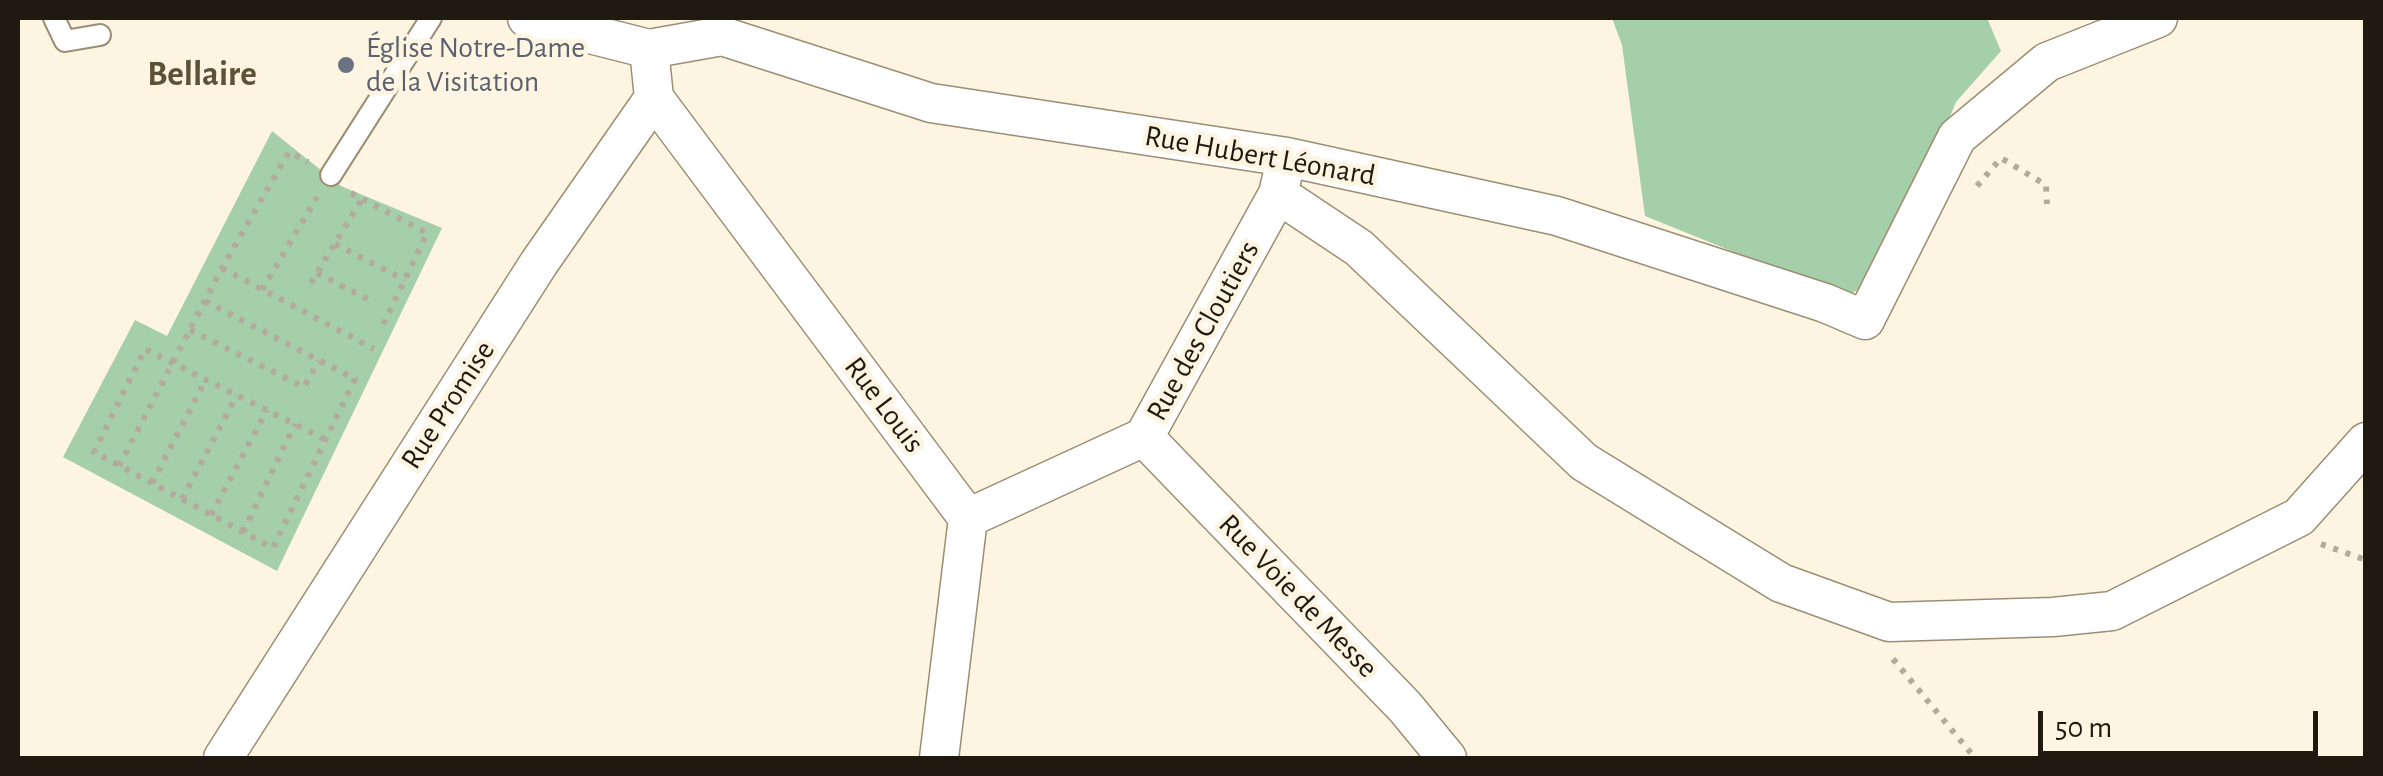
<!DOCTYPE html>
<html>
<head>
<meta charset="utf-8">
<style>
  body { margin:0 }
  #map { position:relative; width:2383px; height:776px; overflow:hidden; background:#fdf4e2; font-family:"Alegreya Sans",sans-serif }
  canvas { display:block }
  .frame { position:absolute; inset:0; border:20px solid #1f190f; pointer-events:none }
  .scale { position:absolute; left:2038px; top:711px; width:280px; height:45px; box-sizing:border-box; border:5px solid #1f190f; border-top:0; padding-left:12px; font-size:30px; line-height:35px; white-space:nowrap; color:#1f190f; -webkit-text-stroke:8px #fdf4e2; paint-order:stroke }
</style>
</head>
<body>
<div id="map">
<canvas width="2383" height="776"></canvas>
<div class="frame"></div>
<div class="scale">50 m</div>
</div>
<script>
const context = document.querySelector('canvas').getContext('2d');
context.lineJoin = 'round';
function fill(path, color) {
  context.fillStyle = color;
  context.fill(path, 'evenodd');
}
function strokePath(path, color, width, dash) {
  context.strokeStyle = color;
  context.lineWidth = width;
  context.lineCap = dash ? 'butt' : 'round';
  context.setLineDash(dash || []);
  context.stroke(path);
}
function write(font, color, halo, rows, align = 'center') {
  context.font = font + ' "Alegreya Sans",sans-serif';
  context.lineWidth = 9;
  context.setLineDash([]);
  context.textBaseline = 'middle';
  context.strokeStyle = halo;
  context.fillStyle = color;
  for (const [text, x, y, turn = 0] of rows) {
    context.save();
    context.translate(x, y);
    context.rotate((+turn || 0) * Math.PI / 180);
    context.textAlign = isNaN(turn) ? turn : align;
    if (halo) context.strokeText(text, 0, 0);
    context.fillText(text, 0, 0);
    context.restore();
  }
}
fill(new Path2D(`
  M1612,18H1987L2001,51L1956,102L1886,274L1845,297L1645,216L1622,45Z
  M272,131L341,186L442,228L277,571L63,457L135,320L167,336Z`), '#a5cfa9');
const service = new Path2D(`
  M54,18L65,41L100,35
  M331,175L431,18`);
const minor = new Path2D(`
  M527,18L649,49L722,36L931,103L1287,157L1557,216L1825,303L1865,320L1957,137L2047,62L2158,18
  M654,98L968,518L939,758
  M1278,194L1359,248L1584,462L1781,583L1889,622L2053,617L2112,611L2299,517L2366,442
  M1144,437L1405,707L1447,758
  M968,518L1144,437L1278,194L1283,173
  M223,758L539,263L654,98L649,49`);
strokePath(service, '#9c8e72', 24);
strokePath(minor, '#9c8e72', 41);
strokePath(new Path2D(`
  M1977,186L2001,158L2046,185L2047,204
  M351,193L427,233L382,327
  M335,244L405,280
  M222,268L374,349
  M317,273L369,300
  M311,283L362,199
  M262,290L317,197
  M205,301L355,379L273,548L94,452L145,349L326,440
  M190,330L304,387L319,361
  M119,466L222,268L289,152L308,162
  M152,483L206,379
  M182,499L237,395
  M211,515L267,410
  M243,532L295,424
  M2321,544L2366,560
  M1893,659L1975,758`), '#b2aa9b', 6, [5, 8]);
strokePath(service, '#fff', 20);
strokePath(minor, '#fff', 38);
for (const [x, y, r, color] of [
  [346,65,10,"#6b7280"]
]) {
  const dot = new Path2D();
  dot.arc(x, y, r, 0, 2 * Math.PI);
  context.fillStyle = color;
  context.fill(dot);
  strokePath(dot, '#fdf4e2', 4);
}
write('30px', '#5b616d', '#fdf4e2', [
  ["Église Notre-Dame",366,48],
  ["de la Visitation",366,82]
], 'left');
write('30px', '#1f190f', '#fdf4e2', [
  ["Rue Hubert Léonard",1260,156,10],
  ["Rue des Cloutiers",1203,331,-61],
  ["Rue Promise",448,405,-57],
  ["Rue Louis",884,405,53],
  ["Rue Voie de Messe",1298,596,46]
]);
write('bold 35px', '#5e5137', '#fdf4e2', [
  ["Bellaire",202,74]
]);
</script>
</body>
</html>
